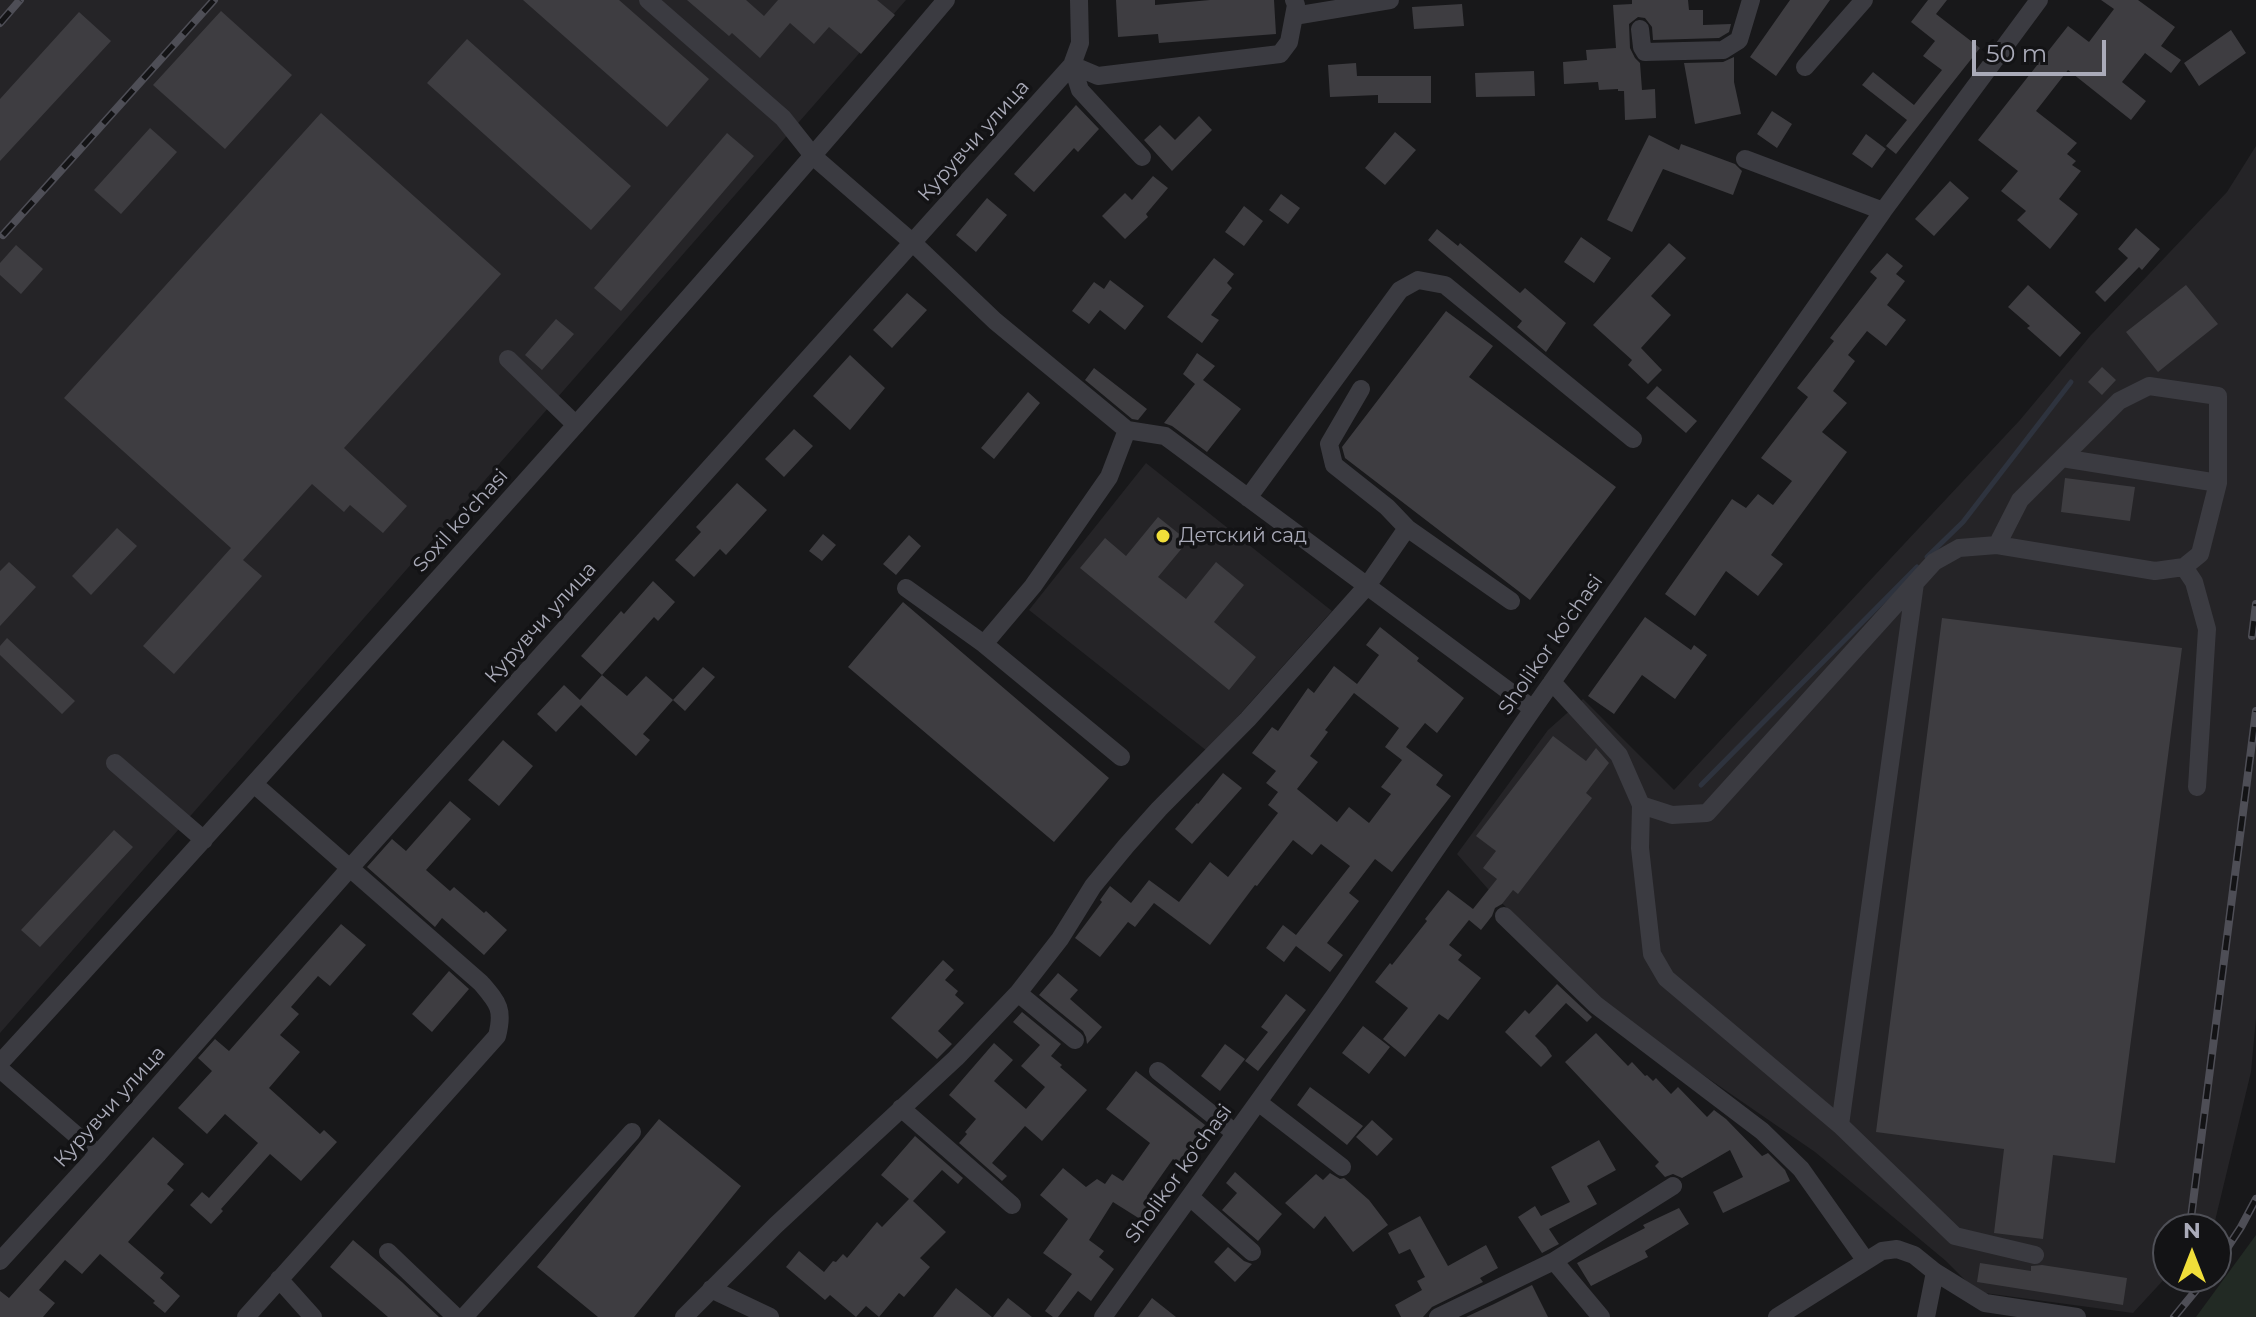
<!DOCTYPE html>
<html>
<head>
<meta charset="utf-8">
<style>
  body { margin:0 }
  #map { position:relative; width:2256px; height:1317px; overflow:hidden; background:#18181a; font-family:Montserrat,sans-serif }
  canvas { display:block }
  .north { position:absolute; left:2152px; top:1213px; width:80px; height:80px; box-sizing:border-box; background:#131315; border:2px solid #4f5057; border-radius:50%; rotate:0deg; font-size:22px; font-weight:700; line-height:32px; text-align:center; color:#aaabb9 }
  .north::after { content:''; display:block; margin:auto; width:28px; height:36px; background:#f0de3a; clip-path:polygon(50% 0,100% 100%,50% 72%,0 100%) }
  .scale { position:absolute; left:1972px; top:40px; width:134px; height:36px; box-sizing:border-box; border:4px solid #aaabb9; border-top:0; padding-left:10px; font-size:24px; line-height:28px; white-space:nowrap; color:#aaabb9; -webkit-text-stroke:6px #131315; paint-order:stroke }
</style>
</head>
<body>
<div id="map">
<canvas width="2256" height="1317"></canvas>
<div class="north">N</div>
<div class="scale">50 m</div>
</div>
<script>
const context = document.querySelector('canvas').getContext('2d');
context.lineJoin = 'round';
function fill(path, color) {
  context.fillStyle = color;
  context.fill(path, 'evenodd');
}
function strokePath(path, color, width, dash) {
  context.strokeStyle = color;
  context.lineWidth = width;
  context.lineCap = dash ? 'butt' : 'round';
  context.setLineDash(dash || []);
  context.stroke(path);
}
function write(font, color, halo, rows, align = 'center') {
  context.font = font + ' Montserrat,sans-serif';
  context.lineWidth = 7;
  context.setLineDash([]);
  context.textBaseline = 'middle';
  context.strokeStyle = halo;
  context.fillStyle = color;
  for (const [text, x, y, turn = 0] of rows) {
    context.save();
    context.translate(x, y);
    context.rotate((+turn || 0) * Math.PI / 180);
    context.textAlign = isNaN(turn) ? turn : align;
    if (halo) context.strokeText(text, 0, 0);
    context.fillText(text, 0, 0);
    context.restore();
  }
}
fill(new Path2D(`
  M0,0H906L0,1033Z
  M2256,146V1018L2251,1072L2214,1225L2210,1229H2168V1275L2133,1313L1977,1292L1946,1261L1815,1152L1606,1008L1488,889L1457,854L1548,730L1583,699L1674,790L2020,420L2091,335L2227,192Z
  M1146,463L1332,611L1207,751L1029,610Z`), '#252427');
fill(new Path2D(`
  M2256,1235V1317H2196Z`), '#222a24');
strokePath(new Path2D(`
  M1927,557L1963,522L2071,382
  M1701,785L1917,567`), '#2e333e', 5);
fill(new Path2D(`
  M523,0H619L709,79L667,127Z
  M687,0H746L764,16L778,0H877L895,15L861,54L829,27L814,44L790,23L760,58L732,33L729,36Z
  M1116,0H1155V5L1210,0H1274L1276,34L1159,43L1158,34L1118,37Z
  M1632,0H1688L1689,10H1703V25L1731,24L1729,32L1719,38L1653,40L1652,27L1645,18L1638,17L1629,24L1630,48L1635,58L1640,63L1642,90L1655,89L1656,118L1625,120L1624,91H1618V89L1599,90L1598,82L1564,84L1563,62L1587,60L1586,50L1616,48L1613,5L1632,4Z
  M1790,0H1830L1776,76L1750,57Z
  M1928,0H1947L1936,14L1980,48L1896,154L1886,146L1907,120L1862,85L1873,72L1914,105L1942,70L1923,56L1935,41L1911,22Z
  M2101,0H2138L2175,27L2161,46L2181,60L2171,73L2145,53L2122,82L2146,101L2131,120L2068,70L2036,111L2077,143L2067,154L2076,161L2072,165L2081,171L2059,199L2078,214L2050,249L2017,220L2026,211L2001,191L2018,171L1978,140L2068,26L2089,42L2114,9Z
  M1462,4L1464,26L1414,29L1412,7Z
  M221,11L292,75L225,149L153,85Z
  M79,12L111,41L0,161V99Z
  M2231,30L2246,53L2199,86L2184,63Z
  M467,39L631,186L591,230L427,83Z
  M1734,57V82L1741,114L1695,124L1684,63L1723,62Z
  M1356,63L1357,76H1431V103H1378V95L1330,97L1328,65Z
  M1534,71L1535,96L1476,97L1475,73Z
  M1076,105L1099,129L1078,152L1074,148L1034,192L1014,174Z
  M1772,111L1792,124L1777,148L1757,134Z
  M321,113L501,274L344,448L407,506L383,533L350,505L344,512L312,484L243,560L262,576L174,674L143,646L231,548L64,398Z
  M1199,116L1212,130L1172,171L1144,140L1160,125L1175,140Z
  M150,128L177,152L121,214L94,190Z
  M1395,132L1416,150L1385,185L1365,168Z
  M727,133L754,156L621,311L594,288Z
  M1866,134L1886,149L1872,168L1852,154Z
  M1649,135L1679,150L1681,144L1735,164L1742,171L1733,195L1663,169L1632,232L1607,220Z
  M1153,176L1168,188L1146,214L1148,217L1125,239L1102,216L1125,193L1132,200Z
  M1950,181L1969,198L1934,236L1915,219Z
  M1281,194L1300,208L1288,224L1269,210Z
  M987,198L1007,215L976,252L956,235Z
  M1244,206L1263,221L1244,246L1225,232Z
  M2136,228L2160,249L2142,270L2139,267L2105,302L2095,292L2128,258L2118,249Z
  M1437,229L1458,246L1460,243L1520,293L1525,288L1566,323L1546,352L1517,327L1522,321L1428,240Z
  M1581,237L1611,258L1594,283L1564,262Z
  M1669,243L1686,258L1651,296L1671,315L1641,348L1662,370L1648,384L1628,365L1632,360L1593,325Z
  M16,245L43,269L21,294L0,275V263Z
  M1887,253L1903,266L1896,274L1905,281L1887,305L1906,320L1886,346L1867,331L1848,355L1855,361L1833,391L1847,403L1822,432L1847,452L1771,555L1783,564L1758,596L1726,571L1695,616L1665,594L1732,499L1746,508L1758,494L1773,505L1792,481L1761,458L1808,397L1797,388L1834,341L1830,338L1877,278L1870,272Z
  M1214,258L1234,274L1227,283L1232,288L1211,315L1219,320L1202,343L1167,317Z
  M1110,280L1144,306L1125,330L1100,310L1089,324L1072,311L1094,282L1104,289Z
  M2028,285L2081,333L2060,357L2027,328L2030,326L2008,307Z
  M2186,285L2218,324L2158,372L2126,332Z
  M907,293L927,310L892,348L873,330Z
  M1446,311L1493,346L1469,377L1616,487L1530,600L1345,458L1342,447Z
  M556,319L574,334L542,370L525,355Z
  M1197,353L1215,366L1203,380L1241,409L1207,452L1172,426L1164,423L1195,384L1183,374Z
  M850,355L885,388L850,430L813,396Z
  M2102,367L2116,380L2102,395L2088,382Z
  M1094,368L1147,409L1138,420L1132,419L1085,380Z
  M1657,386L1697,421L1686,433L1646,398Z
  M1028,392L1040,403L994,459L981,448Z
  M794,429L813,446L784,477L765,459Z
  M2065,478L2135,487L2130,521L2061,512Z
  M737,483L767,510L726,555L720,549L694,577L675,560L701,532L696,527Z
  M1158,517L1188,541L1158,577L1186,599L1216,562L1244,585L1214,622L1256,657L1229,690L1080,568L1105,538L1126,556Z
  M117,528L137,546L91,595L72,576Z
  M823,534L836,545L822,561L809,551Z
  M909,535L921,546L896,575L883,564Z
  M9,562L36,587L0,626V571Z
  M653,581L675,602L658,621L654,617L602,675L581,656L621,611L624,614Z
  M903,602L1109,778L1054,842L848,667Z
  M1645,617L1691,650L1694,645L1707,655L1675,699L1642,675L1614,714L1588,696Z
  M1942,618L2182,648L2115,1163L2053,1155L2043,1239L1994,1233L2004,1149L1876,1132Z
  M1380,627L1419,658L1417,661L1464,698L1437,733L1425,723L1406,747L1443,775L1436,785L1451,796L1392,872L1375,859L1349,893L1359,901L1327,943L1343,955L1330,972L1296,946L1284,962L1266,948L1283,925L1296,935L1350,866L1321,844L1312,855L1293,840L1257,886L1255,885L1210,945L1154,903L1135,927L1128,922L1100,957L1075,938L1102,902L1100,900L1110,886L1131,903L1149,880L1179,902L1210,862L1228,877L1278,813L1268,805L1278,792L1266,783L1276,771L1252,753L1272,727L1278,731L1308,688L1314,693L1334,666L1357,684L1379,655L1366,645ZM1354,693L1399,728L1385,747L1402,760L1381,787L1391,794L1369,823L1349,807L1337,822L1297,789L1318,762L1310,756L1328,732L1325,730Z
  M7,638L75,701L62,714L0,655V646Z
  M703,667L715,677L685,711L673,700Z
  M602,675L627,696L646,676L673,700L643,734L650,740L636,756L581,705L556,732L537,714L564,685L580,700Z
  M1553,736L1586,761L1596,748L1609,763L1586,793L1592,798L1518,894L1513,890L1502,904L1495,908L1492,916L1481,930L1469,920L1449,945L1462,955L1458,960L1481,978L1448,1020L1439,1014L1405,1057L1383,1039L1408,1008L1375,982L1390,963L1392,965L1427,921L1425,919L1448,890L1473,909L1497,879L1483,868L1496,851L1476,836Z
  M503,740L533,766L499,806L468,780Z
  M1223,773L1242,788L1192,844L1175,829L1197,803L1198,804Z
  M450,801L471,819L426,870L450,891L454,887L484,913L486,911L507,930L484,955L442,918L435,927L367,867L392,839L406,851Z
  M114,830L133,847L40,947L21,930Z
  M341,924L366,945L330,986L318,976L291,1007L299,1014L280,1035L300,1052L269,1088L320,1134L324,1130L337,1142L301,1181L270,1154L221,1209L223,1211L211,1224L190,1205L202,1192L209,1198L258,1143L225,1114L207,1134L178,1108L212,1071L198,1058L215,1039L229,1051Z
  M943,960L954,970L945,980L958,991L955,995L964,1003L938,1031L952,1044L937,1059L891,1018Z
  M449,971L469,989L432,1032L412,1014Z
  M1058,973L1078,990L1070,999L1102,1027L1087,1044L1086,1037L1083,1031L1039,995Z
  M1557,984L1592,1017L1587,1022L1566,1003L1535,1036L1546,1047L1552,1056L1541,1067L1505,1032L1525,1010L1529,1014Z
  M1286,994L1306,1010L1258,1071L1245,1061L1268,1032L1261,1027Z
  M1022,1012L1061,1044L1051,1056L1062,1065L1060,1067L1087,1090L1042,1141L1025,1126L992,1163L1007,1176L1002,1181L959,1143L967,1134L965,1132L976,1119L949,1095L994,1043L1013,1060L994,1081L1026,1109L1045,1087L1021,1066L1040,1045L1013,1022Z
  M1363,1026L1390,1047L1369,1074L1342,1053Z
  M1596,1033L1628,1066L1632,1062L1645,1076L1647,1075L1653,1081L1656,1078L1671,1094L1678,1087L1707,1117L1714,1110L1726,1119L1762,1156L1768,1153L1785,1170L1790,1181L1723,1213L1713,1192L1743,1177L1730,1150L1682,1178L1673,1174L1665,1177L1655,1166L1659,1162L1565,1062Z
  M1225,1044L1245,1059L1220,1091L1201,1076Z
  M1136,1071L1205,1125L1179,1163L1173,1159L1147,1196L1161,1205L1148,1224L1113,1202L1089,1240L1104,1251L1099,1257L1114,1269L1091,1301L1078,1291L1058,1317H1053L1045,1311L1072,1274L1043,1253L1068,1219L1040,1195L1063,1168L1086,1187L1097,1179L1105,1184L1112,1174L1123,1181L1150,1143L1106,1109Z
  M1310,1087L1363,1126L1347,1145L1297,1105Z
  M659,1119L741,1186L634,1317H598L537,1267Z
  M1372,1120L1393,1139L1377,1156L1356,1137Z
  M915,1136L963,1178L958,1184L942,1170L913,1201L946,1232L920,1258L930,1267L904,1297L899,1293L879,1317L866,1306L856,1317L830,1295L825,1300L786,1267L799,1251L824,1272L833,1261L836,1262L843,1254L847,1258L877,1222L882,1227L909,1199L881,1175Z
  M153,1137L184,1164L167,1184L174,1190L128,1242L164,1273L160,1278L180,1296L165,1313L153,1303L155,1301L100,1254L82,1274L65,1260L39,1290L55,1303L43,1317H0V1291L9,1298Z
  M1599,1140L1616,1170L1587,1186L1597,1204L1549,1229L1559,1244L1542,1253L1518,1217L1535,1206L1541,1216L1570,1202L1551,1167Z
  M1235,1172L1282,1214L1258,1241L1222,1210L1237,1193L1226,1183Z
  M1330,1173L1340,1179L1344,1178L1369,1200L1388,1225L1353,1252L1325,1216L1314,1229L1285,1203L1316,1174L1323,1180Z
  M1679,1208L1689,1224L1645,1251L1648,1257L1591,1286L1577,1263L1645,1228L1643,1225Z
  M1420,1216L1448,1266L1486,1245L1498,1268L1480,1278L1483,1282L1432,1307L1423,1317H1401L1395,1305L1422,1290L1417,1281L1425,1277L1410,1249L1399,1254L1388,1233Z
  M353,1240L402,1282L439,1317H388L330,1267Z
  M1228,1247L1244,1261L1252,1264L1235,1282L1214,1262Z
  M1980,1263L2031,1271V1266L2042,1265L2127,1278L2123,1305L1977,1282Z
  M1532,1285L1548,1317H1466L1494,1304Z
  M956,1288L992,1317H933Z
  M1008,1298L1032,1317H993Z
  M1152,1298L1176,1317H1138Z`), '#3e3d41');
strokePath(new Path2D(`
  M648,0L783,118L814,157L912,242L995,321L1127,430L1165,436L1533,709
  M1294,16L1390,0
  M1640,29L1642,47L1645,52L1723,50L1739,40L1751,0
  M1805,67L1864,0
  M1142,157L1080,90L1072,65L1098,76L1280,54L1289,42L1296,5L1294,0
  M1745,159L1883,211
  M508,359L576,425
  M2062,458L2218,483
  M1248,498L1400,290L1418,280L1445,285L1633,439
  M1407,528L1511,601
  M2184,567L2194,582L2207,629L2197,787
  M906,588L984,644
  M1552,682L1619,755L1641,805L1640,848L1652,954L1666,978L1840,1125L1955,1236L2035,1255
  M1121,757L984,644L1033,586L1109,477L1127,430
  M115,763L204,840
  M1641,805L1672,815L1707,813L1934,562L1959,548L1997,545L2155,571L2184,567L2200,554L2218,483V396L2149,386L2119,401L2020,500L1997,545
  M1504,916L1596,1005L1762,1131L1801,1169L1866,1261
  M1018,993L1075,1040
  M0,1063C150,900 298,735 446,570C615,382 783,193 946,0
  M0,1069L98,1154
  M1158,1071L1235,1133
  M1258,1102L1342,1167
  M901,1108L1012,1205
  M1840,1125L1915,583
  M1190,1197L1252,1252
  M388,1252L456,1317
  M0,1261L98,1154L349,869L1072,65L1080,43L1079,0
  M1554,1261L1601,1317
  M279,1279L313,1317
  M711,1289L770,1317
  M246,1317L497,1036C504,1009 498,1003 481,983L254,784
  M464,1317L632,1132
  M684,1317L776,1225L956,1058L1018,993L1060,939L1093,886L1126,846L1159,809L1248,719L1367,586L1407,528L1387,507L1334,465L1329,444L1361,389
  M1103,1317L1335,995L1533,709L1883,211L2039,0
  M1438,1317L1554,1261L1673,1186
  M1777,1317L1882,1251L1897,1249L1914,1255L1935,1272L1985,1303L2077,1317
  M1926,1317L1935,1272`), '#3b3b41', 18);
const rail = new Path2D(`
  M0,23L20,0
  M3,235L214,0
  M2252,636L2256,604
  M2191,1218L2256,711
  M2216,1265L2241,1227L2256,1199
  M2174,1317L2207,1277`);
strokePath(rail, '#4e4e56', 8);
strokePath(rail, '#131315', 5, [15]);
for (const [x, y, r, color] of [
  [1163,536,8,"#f0de3a"]
]) {
  const dot = new Path2D();
  dot.arc(x, y, r, 0, 2 * Math.PI);
  context.fillStyle = color;
  context.fill(dot);
  strokePath(dot, '#131315', 3);
}
write('20px', '#aaabb9', '#131315', [
  ["Курувчи улица",974,141,-48],
  ["Soxil ko'chasi",461,521,-48],
  ["Курувчи улица",541,623,-48],
  ["Sholikor ko'chasi",1551,645,-55],
  ["Курувчи улица",110,1107,-48],
  ["Sholikor ko'chasi",1179,1174,-54]
]);
write('20px', '#aaabb9', '#131315', [
  ["Детский сад",1179,536]
], 'left');
</script>
</body>
</html>
